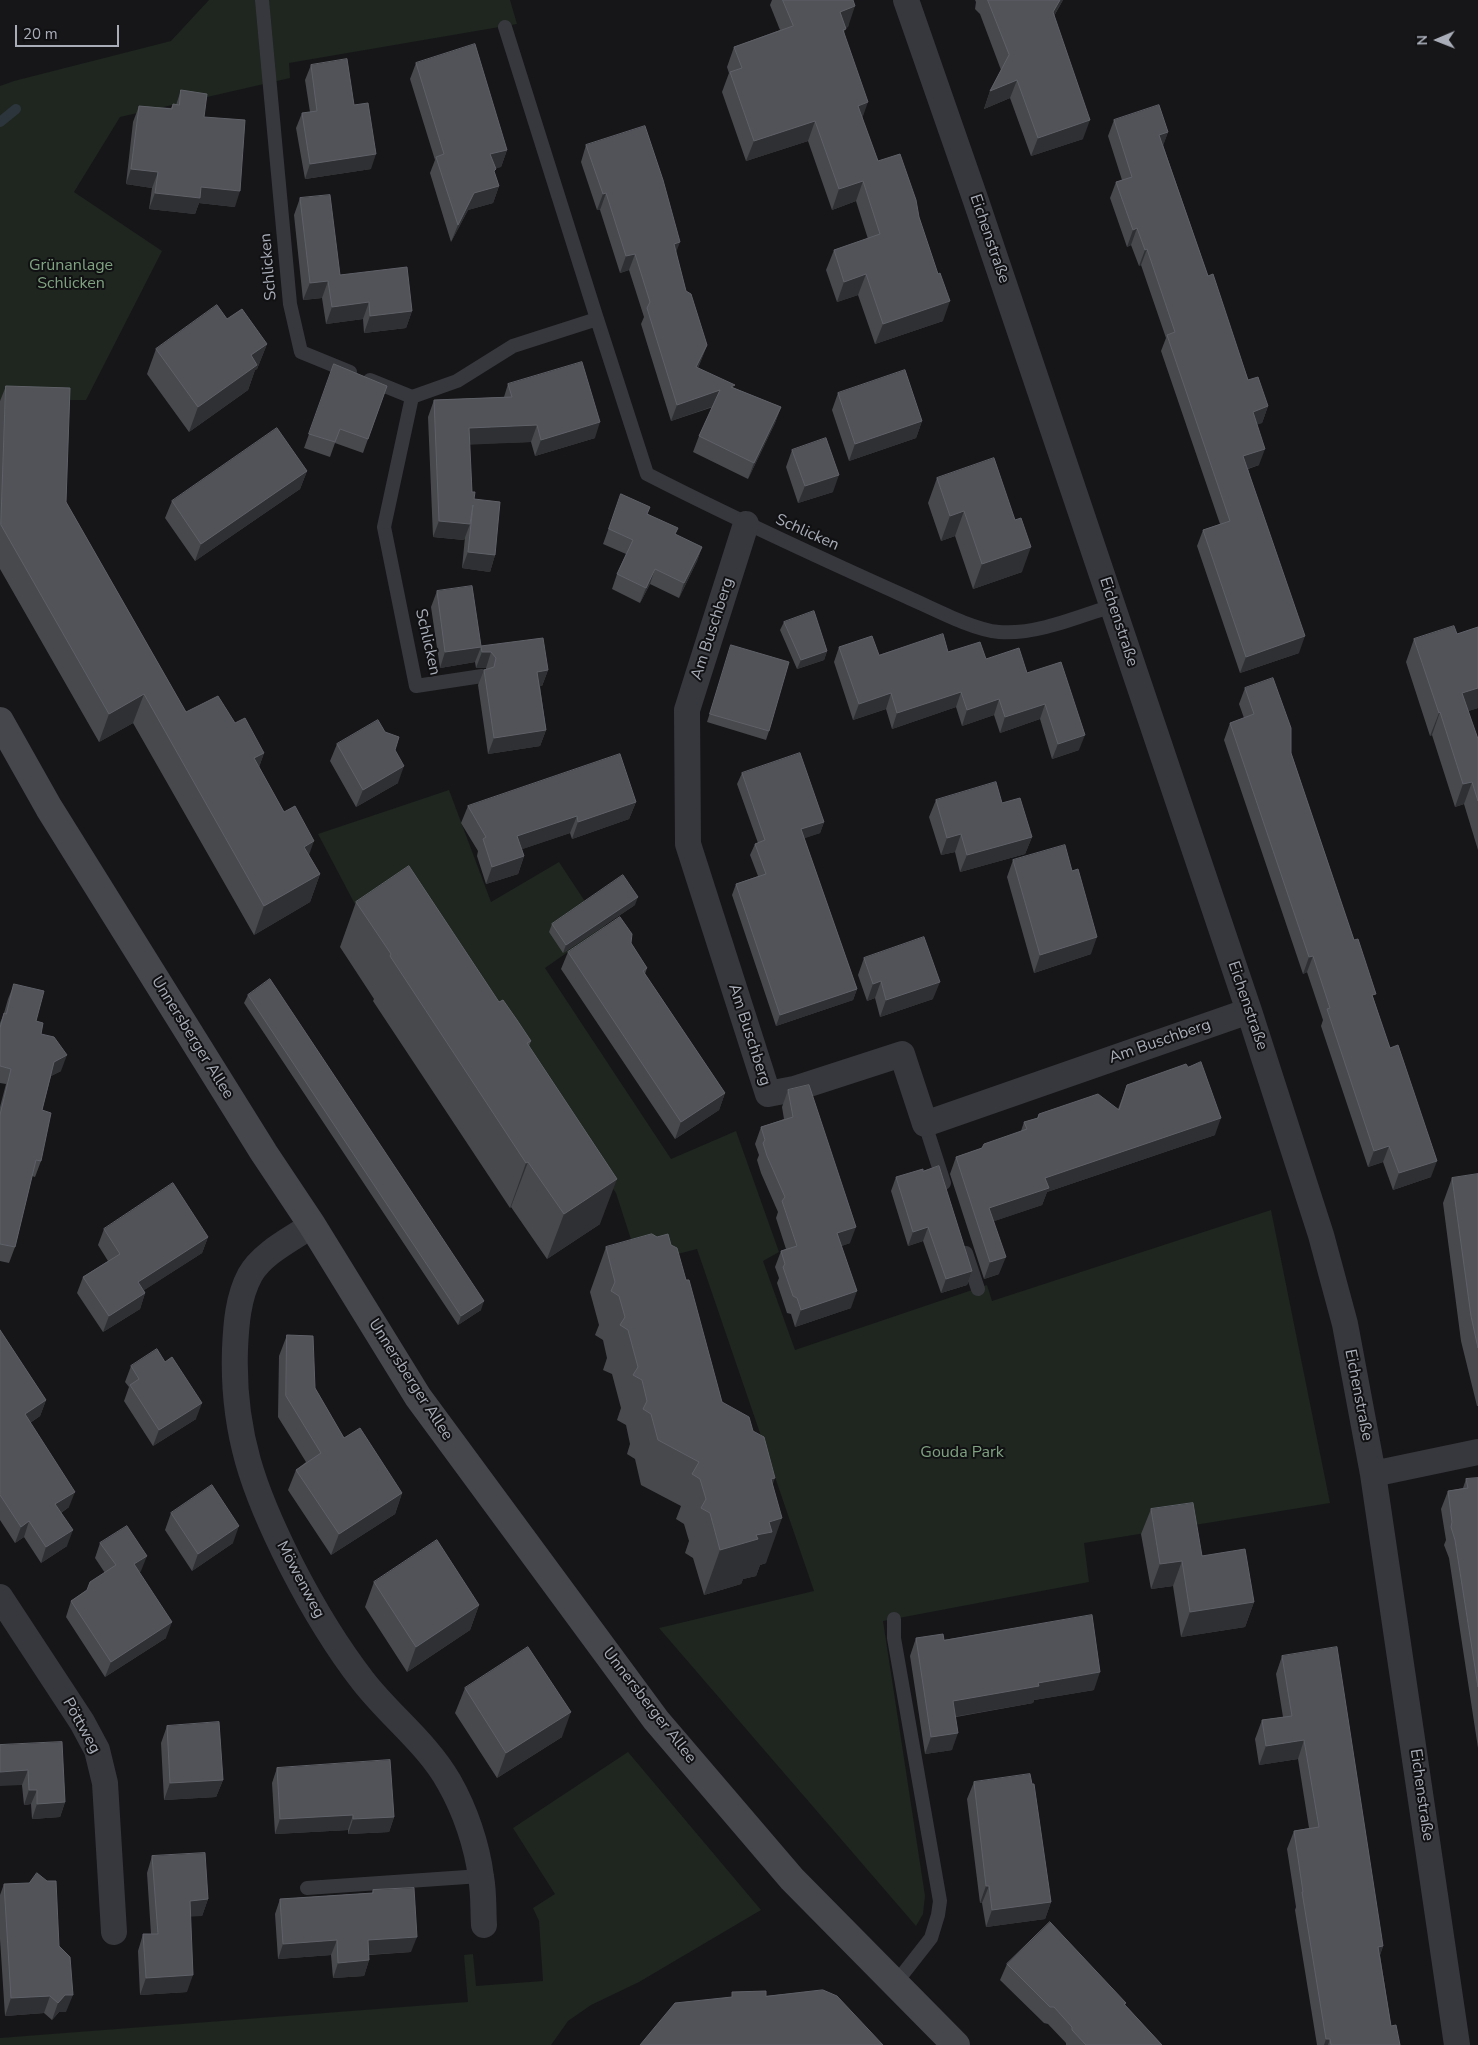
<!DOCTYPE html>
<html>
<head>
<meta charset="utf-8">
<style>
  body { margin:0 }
  #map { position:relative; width:1478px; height:2045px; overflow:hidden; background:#161618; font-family:"Nunito Sans",sans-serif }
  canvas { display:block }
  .north { position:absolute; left:1413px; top:15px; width:50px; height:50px; -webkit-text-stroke:4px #111113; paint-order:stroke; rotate:269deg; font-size:14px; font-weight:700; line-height:20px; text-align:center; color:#a8adb8 }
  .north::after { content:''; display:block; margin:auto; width:18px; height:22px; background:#a8adb8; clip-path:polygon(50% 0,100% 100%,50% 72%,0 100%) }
  .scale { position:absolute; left:15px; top:25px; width:104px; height:22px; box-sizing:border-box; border:2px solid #a8adb8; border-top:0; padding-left:6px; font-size:15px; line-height:18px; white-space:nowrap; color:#a8adb8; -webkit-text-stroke:4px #111113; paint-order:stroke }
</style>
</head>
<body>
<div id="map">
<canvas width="1478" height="2045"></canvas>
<div class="north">N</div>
<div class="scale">20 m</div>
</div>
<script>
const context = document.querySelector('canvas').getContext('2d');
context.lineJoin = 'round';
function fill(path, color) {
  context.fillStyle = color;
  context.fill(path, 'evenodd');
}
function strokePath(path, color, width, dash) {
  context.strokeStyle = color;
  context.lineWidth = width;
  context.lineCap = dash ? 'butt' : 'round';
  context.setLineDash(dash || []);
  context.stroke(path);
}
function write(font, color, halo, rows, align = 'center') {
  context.font = font + ' "Nunito Sans",sans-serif';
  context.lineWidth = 4;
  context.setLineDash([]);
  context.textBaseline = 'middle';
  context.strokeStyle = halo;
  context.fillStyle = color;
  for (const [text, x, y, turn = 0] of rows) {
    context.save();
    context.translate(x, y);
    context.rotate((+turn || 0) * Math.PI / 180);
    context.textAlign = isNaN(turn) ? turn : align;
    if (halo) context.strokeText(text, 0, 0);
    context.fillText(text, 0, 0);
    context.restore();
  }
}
fill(new Path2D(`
  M209,0H510L517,24L289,63L290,78L120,117L74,192L162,251L86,400H0V86L14,81L171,41Z
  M449,790L491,902L559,862L584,900L605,926L545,968L671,1159L736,1131L779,1252L763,1261L795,1350L987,1285L992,1301L1271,1210L1330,1503L1084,1543L1089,1582L883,1621L925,1896L923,1914L916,1926L659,1628L814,1591L697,1249L639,1264L616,1193L402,886L358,910L318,834Z
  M628,1752L761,1910L639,1982L591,2005L568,2021L551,2045H0V2038L468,2002L464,1955L473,1954L476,1986L543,1981L539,1921L533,1908L555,1894L513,1828Z`), '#1e261f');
strokePath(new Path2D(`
  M0,122L16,109`), '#2c353c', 10);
strokePath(new Path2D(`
  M262,0L290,304L301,352L350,372
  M505,27L597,319
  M370,380L412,397L457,381L513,346L597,319L647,474C733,518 820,558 907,597C932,608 973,630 999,632C1035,635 1078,617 1112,606
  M412,397L384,527L416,686L482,676
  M925,1124L944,1183
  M966,1253L978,1289
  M894,1619V1638L940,1901L938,1915L931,1938L895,1984
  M307,1888L481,1876`), '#37383d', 14);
strokePath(new Path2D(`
  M906,0L976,201L1249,1011L1321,1235L1345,1324L1373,1474L1457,2045
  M746,524L687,710L688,844L768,1094L794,1089L902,1054L925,1124L1249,1011
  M312,1225C292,1239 262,1253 250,1275C238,1297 236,1325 235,1349C232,1433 254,1492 291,1565C312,1606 335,1645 363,1681C390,1716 427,1743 449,1782C465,1810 477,1845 481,1877C484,1893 483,1909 484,1925
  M1373,1474L1478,1452
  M0,1597L82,1722L97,1750L105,1783L114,1932`), '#37383d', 26);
strokePath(new Path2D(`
  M0,721L49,808L264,1153L312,1225L418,1397L656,1720L792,1879L956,2045`), '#45474d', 28);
fill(new Path2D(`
  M772,0H853L848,27L845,28L844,33L862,118L878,161L919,217L943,321L875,344L858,295L837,302L826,270L834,250L868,239L856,201L832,210L808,141L746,161L722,92L729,73L727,67L734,47L780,30L770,5Z
  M975,0H1063L1054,16L1083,139L1031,156L1010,98L984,109L990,91L1001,70L980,14L975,9L976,2Z
  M416,63L507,150L501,167L495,168L494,172L499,186L493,203L468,210L451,242L430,173L435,160L410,79Z
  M311,65L354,105L371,169L305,179L296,128L302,113L310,112L305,80Z
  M181,90L204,117L235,207L199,203L195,214L149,209L152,188L126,184L133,122L139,106L171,108L173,104L176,105Z
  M1114,120L1168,132L1163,145L1208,276L1248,380L1268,406L1262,423L1257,424L1259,465L1248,469L1299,653L1240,673L1197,546L1203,530L1220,524L1161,351L1166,338L1141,265L1139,266L1131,245L1127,247L1110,198L1116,182L1122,180L1108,136Z
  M586,145L676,253L686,291L707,345L698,368L734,388L781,407L775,423L748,479L693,452L699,436L713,407L671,421L641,324L644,317L629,270L620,273L600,210H597L581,162Z
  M300,198L340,275L412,311L406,328L364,333L363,319L326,324L322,298L303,300L294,215Z
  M227,319L267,344L257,369L255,370L248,390L189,432L147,374L156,349Z
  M334,364L387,386L363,453L335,443L330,457L304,448Z
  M508,384L595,438L535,456L531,442L469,444L472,492L495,555L490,572L462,568L465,537L464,540L433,537L428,417L434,400L504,397Z
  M6,386L66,502L186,712L235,723L264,753L259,767L284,812L320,874L310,902L254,935L133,723L99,742L0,569V401Z
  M838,393L922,421L916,438L849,461L832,410Z
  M792,450L833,492L798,503L786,467Z
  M307,471L300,489L195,561L165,518L172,501Z
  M937,478L1022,572L973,589L955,536L941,541L928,503Z
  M621,494L676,535L702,547L697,561L679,598L650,584L640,603L612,589L617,574L626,554L603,544Z
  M437,591L481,646L548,670L542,686H540L546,730L540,746L488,754L478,685L484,670L486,669V668H476L475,662L440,668L431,607Z
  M784,622L827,651L824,660L797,669L780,630Z
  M1478,627V708L1468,711L1478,739V850L1464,804L1455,807L1432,735L1430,736L1406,662L1414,639L1457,634Z
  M731,645L769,731L766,740L707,722Z
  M839,647L879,655L986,659L1027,673L1079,750L1052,759L1040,719L1000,733L994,715L962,726L956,707L892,729L886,709L853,720L834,662Z
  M1245,688L1291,753L1374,1000L1431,1177L1393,1190L1383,1162L1368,1167L1321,1026L1323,1020L1307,972L1303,974L1224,740L1230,723L1244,718L1239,704Z
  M337,744L395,750L398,783L356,807L330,761Z
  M742,773L824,822L820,833L804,838L857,989L853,1000L776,1026L732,895L736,884L758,876L750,855L755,844L758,843L737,784Z
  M936,800L1002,803L1032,837L1025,854L960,872L955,852L941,855L929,817Z
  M636,802L629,819L572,839L570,833L522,849L524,856L518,874L486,884L477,856L478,851L461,823L468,806Z
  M1013,860L1091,954L1034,973L1007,877Z
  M356,902L499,1002L531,1041L529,1046L600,1224L547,1259L511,1207L510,1208L373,1001L374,999L340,947Z
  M635,905L563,953L549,932L552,924Z
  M631,943L647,968L645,974L725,1093L719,1110L675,1139L561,969L568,952Z
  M864,958L933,999L880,1017L875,998L867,1001L858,975Z
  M14,984L36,1021L41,1034L61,1071L51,1076L42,1110L41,1161L35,1177L32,1176L15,1247L9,1263L0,1261V1107L6,1084L0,1083V1023L4,1013L8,999Z
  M248,995L481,1310L458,1325L244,1003Z
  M1127,1085L1215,1135L1047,1192L1042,1205L994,1221L999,1274L984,1279L950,1174L956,1157L982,1148L1021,1131L1024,1122L1037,1118L1039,1114L1118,1109Z
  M788,1090L850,1243L841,1246L851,1308L795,1327L791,1314L787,1313L777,1283L779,1278L775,1267L781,1251L786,1249L776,1218L778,1212L761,1173L757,1160L759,1155L755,1144L761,1127L784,1119L782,1107Z
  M1478,1174V1406H1477L1461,1341L1443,1203L1452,1178Z
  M896,1177L972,1271L967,1285L941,1293L923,1241L908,1246L891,1191Z
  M104,1229L208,1237L202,1253L144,1290L145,1293L140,1309L103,1332L77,1293L83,1277L108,1261L98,1245Z
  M671,1245L722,1402L753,1431L773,1484L766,1563L760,1565L756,1576L743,1579L741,1584L704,1595L693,1558L685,1553L689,1541L684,1524L676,1519L681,1506L641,1485L635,1459L627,1454L630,1444L626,1425L617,1420L621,1408L612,1374L603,1370L607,1358L603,1340L595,1335L599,1325L590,1292L606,1247Z
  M0,1330L46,1400L40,1416L30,1423L69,1507L61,1513L67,1546L41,1563L24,1537L15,1543L0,1520Z
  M287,1335L315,1388L344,1438L402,1493L395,1514L331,1555L288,1490L296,1470L306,1462L278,1417L279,1356Z
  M131,1366L196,1419L153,1446L124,1401L129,1387L125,1382Z
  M1478,1478V1748L1449,1558L1444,1545L1446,1540L1441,1509L1448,1491L1463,1488L1466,1479Z
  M1151,1509L1254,1602L1245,1627L1181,1637L1173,1586L1151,1589L1141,1534Z
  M171,1513L233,1543L192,1571L165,1530Z
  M100,1543L141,1571L139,1572L166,1638L105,1677L66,1617L71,1601L87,1590L105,1573L95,1558Z
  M374,1582L479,1605L470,1630L407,1672L365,1607Z
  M916,1638L944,1640L1094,1690L1034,1700L1033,1703L956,1717L952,1750L925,1754L910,1656Z
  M1282,1656L1383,1946L1380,1955L1391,2026L1400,2045H1317L1295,1910L1296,1907L1287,1849L1294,1831L1309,1828L1298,1759L1259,1765L1255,1739L1262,1720L1283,1717L1276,1674Z
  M465,1688L562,1737L497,1778L455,1713Z
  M167,1726L223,1780L216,1797L164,1800L161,1743Z
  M0,1745L65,1802L60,1817L32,1819L31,1804L24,1805L22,1785Z
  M277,1768L394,1817L389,1832L348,1834V1830L275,1834L272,1783Z
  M974,1782L1051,1902L1045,1919L986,1927L982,1903H980L967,1799Z
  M152,1856L208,1899L202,1916H190L187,1992L140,1995L138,1951L143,1934H151L147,1873Z
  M4,1884L59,1946L66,2012H59L52,2020L44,2013L5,2016L0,1939V1895Z
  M373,1890L411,1952L369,1955V1960L364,1976L333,1978L331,1955L278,1959L275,1914L280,1899L372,1893Z
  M1007,1964L1126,2003L1125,2005L1162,2045H1066V2043L1048,2024L1044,2023L1000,1980Z`), '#47494d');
fill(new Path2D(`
  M1060,0H1063L1046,30L1053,12Z
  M855,6L848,27L833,32L840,12Z
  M1017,80L1010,98L984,109L990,91Z
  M868,102L861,122L858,106Z
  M1090,120L1083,139L1031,156L1038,138Z
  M815,121L808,141L746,161L754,141Z
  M1168,132L1162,149L1159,135Z
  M507,150L501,167L484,171L490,154Z
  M376,154L371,169L305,179L310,164Z
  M131,169L158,172L152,188L126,184Z
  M863,181L856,201L832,210L839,189Z
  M499,186L493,203L468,210L451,242L458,225L474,193Z
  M201,187L240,191L235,207L199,203L195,214L149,209L155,193Z
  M606,193L600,210H597L603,194Z
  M1137,228L1131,245L1127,247L1133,230Z
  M680,242L674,258V244Z
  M1147,249L1141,265L1139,266L1145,250Z
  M635,254L629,270L620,273L626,256Z
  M866,274L858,295L837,302L844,282Z
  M328,281L322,298L303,300L310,283Z
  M950,301L943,321L875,344L883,324Z
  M369,302L363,319L326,324L332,307Z
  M412,311L406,328L364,333L370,316Z
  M267,344L257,369L255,370L248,390L189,432L198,407L251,355Z
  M707,345L701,361L690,383L696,367Z
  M720,390L714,406L671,421L677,405Z
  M1268,406L1262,423L1247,428L1253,412Z
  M781,407L775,423L748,479L754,463Z
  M922,421L916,438L849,461L855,444Z
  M600,422L595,438L535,456L541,440Z
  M537,425L531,442L463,445L469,428Z
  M1265,449L1259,465L1237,472L1243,456Z
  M307,471L300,489L195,561L201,544Z
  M839,475L833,492L798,503L805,486Z
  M964,511L955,536L941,541L950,516Z
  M439,521L470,524L464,540L433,537Z
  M702,547L697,561L679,598L684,583Z
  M1031,547L1022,572L973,589L982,564Z
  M468,552L495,555L490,572L462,568Z
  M655,569L650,584L640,603L646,588Z
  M1305,636L1299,653L1240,673L1246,657Z
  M481,647L475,662L440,668L445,652Z
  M827,651L824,660L797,669L801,660Z
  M482,652H491L486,668H476Z
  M548,670L542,686L532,687L537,672Z
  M1478,688V708L1454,716L1462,693Z
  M961,692L956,707L892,729L897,713Z
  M891,693L886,709L853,720L859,704Z
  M144,694L133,723L99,742L109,714Z
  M999,699L994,715L962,726L967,710Z
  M1045,704L1040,719L1000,733L1005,717Z
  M1440,712L1432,735L1430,736L1439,713Z
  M546,730L540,746L488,754L494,738Z
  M1085,735L1079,750L1052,759L1058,744Z
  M264,753L254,781V758Z
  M404,766L398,783L356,807L363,790Z
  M1472,782L1464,804L1455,807L1463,784Z
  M636,802L629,819L572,839L578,822Z
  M577,816L570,833L511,853L517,836Z
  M824,822L820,833L797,841L801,829Z
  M961,834L955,852L941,855L947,838Z
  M1032,837L1025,854L960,872L967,855Z
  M314,841L304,869V847Z
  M524,856L518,874L486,884L492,867Z
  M320,874L310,902L254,935L264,906Z
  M638,897L635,905L563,953L566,945Z
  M1097,937L1091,954L1034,973L1040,955Z
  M1313,956L1307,972L1303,974L1309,957Z
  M881,981L875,998L867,1001L873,984Z
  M940,982L933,999L880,1017L886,1000Z
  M857,989L853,1000L776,1026L780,1015Z
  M67,1055L61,1071L49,1077L54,1062Z
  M725,1093L719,1110L675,1139L681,1122Z
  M1221,1118L1215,1135L1047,1192L1042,1205L983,1225L989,1208L1045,1178Z
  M1389,1146L1383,1162L1368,1167L1374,1151Z
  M1437,1161L1431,1177L1393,1190L1399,1173Z
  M528,1162L511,1207L510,1208L526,1163Z
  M617,1179L600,1224L547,1259L564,1214Z
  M856,1227L850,1243L831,1250L837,1233Z
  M928,1227L923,1241L908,1246L913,1232Z
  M208,1237L202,1253L132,1298L138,1282Z
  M1006,1257L999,1274L984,1279L990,1262Z
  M972,1271L967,1285L941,1293L946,1279Z
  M857,1291L851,1308L795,1327L801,1310Z
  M145,1293L140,1309L103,1332L109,1316Z
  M484,1301L481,1310L458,1325L461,1316Z
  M46,1400L40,1416L19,1430L25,1414Z
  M202,1403L196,1419L153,1446L159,1430Z
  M775,1478L759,1523L771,1479Z
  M75,1492L69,1507L50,1520L55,1504Z
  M402,1493L395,1514L331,1555L339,1534Z
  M782,1518L766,1563L760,1565L756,1576L743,1579L741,1584L704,1595L720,1550L756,1535L769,1522Z
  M29,1521L24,1537L15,1543L21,1527Z
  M239,1526L233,1543L192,1571L198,1554Z
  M73,1530L67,1546L41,1563L46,1547Z
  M147,1556L141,1571L128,1580L134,1564Z
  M1182,1561L1173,1586L1151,1589L1160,1564Z
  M1254,1602L1245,1627L1181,1637L1190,1612Z
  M479,1605L470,1630L407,1672L416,1647Z
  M172,1622L166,1638L105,1677L111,1662Z
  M1100,1672L1094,1690L1034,1700L1033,1703L947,1718L953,1701L1038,1683Z
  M571,1712L562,1737L497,1778L506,1753Z
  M958,1733L952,1750L925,1754L931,1737Z
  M1304,1740L1298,1759L1259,1765L1266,1746Z
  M28,1770L22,1785L0,1786V1772Z
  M223,1780L216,1797L164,1800L170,1783Z
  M29,1790H37L31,1804L24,1805Z
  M65,1802L60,1817L32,1819L37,1804Z
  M353,1815L348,1830L275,1834L280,1819Z
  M394,1817L389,1832L348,1834L353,1819Z
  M986,1886H989L982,1903H980Z
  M208,1899L202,1916L184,1917L190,1901Z
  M1051,1902L1045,1919L986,1927L992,1910Z
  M417,1937L411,1952L362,1955L368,1940Z
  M337,1940L331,1955L278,1959L283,1944Z
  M1383,1946L1377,1964L1378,1947Z
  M369,1960L364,1976L333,1978L338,1963Z
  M193,1975L187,1992L140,1995L146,1978Z
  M65,1995H73L66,2012H59L52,2020L58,2003Z
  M50,1996L44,2013L5,2016L11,1998Z
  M1326,2039H1330L1328,2045H1324Z`), '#2f3033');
const building = new Path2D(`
  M783,0H853L855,6L840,12L846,29L843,30L868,102L858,106L878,161L900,154L916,200L919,217L938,274L940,273L950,301L883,324L866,274L844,282L834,250L880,234L863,181L839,189L815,121L754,141L730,72L742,68L734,47L793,26Z
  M988,0H1060L1053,12L1090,120L1038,138L1017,80L990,91L1009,55Z
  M475,44L507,150L490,154L496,169L494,171L499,186L474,193L458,225L436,157L444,154L416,63Z
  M347,59L354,105L368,103L376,154L310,164L302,113L317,111L311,65Z
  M181,90L207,94L204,117L245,120L240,191L201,187L200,198L155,193L158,172L131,169L139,106L172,109L173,104L179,105Z
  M1159,105L1168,132L1159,135L1208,276L1213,274L1248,380L1258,377L1268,406L1253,412L1265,449L1243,456L1305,636L1246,657L1203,530L1230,521L1167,335L1175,332L1147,249L1145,250L1137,228L1133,230L1116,182L1132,177L1114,120Z
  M645,126L663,180L680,242L674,244L686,291L691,294L707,345L696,367L735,385L731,387L781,407L754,463L699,436L720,390L677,405L647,308L650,302L635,254L626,256L606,193L603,194L586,145Z
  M330,195L340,275L407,267L412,311L370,316L369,302L332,307L328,281L310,283L300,198Z
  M217,305L227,319L242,309L267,344L251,355L257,365L198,407L156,349Z
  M582,362L600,422L541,440L537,425L469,428L472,492H475L474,499L500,502L495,555L468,552L473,505L470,524L439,521L434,400L512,397L508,384Z
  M334,364L387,386L368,439L340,429L335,442L309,434Z
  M905,370L922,421L855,444L838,393Z
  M6,386L70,388L66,502L186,712L218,696L235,723L245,718L264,753L254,758L284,812L295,806L314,841L304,847L320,874L264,906L144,694L109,714L1,525Z
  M277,428L307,471L201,544L172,501Z
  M826,438L839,475L805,486L792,450Z
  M994,458L1015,520L1021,518L1031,547L982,564L964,511L950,516L937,478Z
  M621,494L650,507L647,514L678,528L675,534L702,547L684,583L655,569L646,588L617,574L633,540L609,529Z
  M472,586L481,646L543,638L548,670L537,672L546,730L494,738L484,670L494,667L496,658L491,652H482L481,647L445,652L437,591Z
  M814,611L827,651L801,660L784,622Z
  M1454,626L1457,634L1478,627V688L1462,693L1478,739V801L1472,782L1463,784L1440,712L1439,713L1414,639Z
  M943,634L948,652L980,642L986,659L1019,648L1027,673L1061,662L1085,735L1058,744L1045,704L1005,717L999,699L967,710L961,692L897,713L891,693L859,704L839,647L872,636L879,655Z
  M731,645L789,662L769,731L710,714Z
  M1273,678L1291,728V753L1354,940L1358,939L1376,994L1372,995L1390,1048L1398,1045L1437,1161L1399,1173L1389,1146L1374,1151L1327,1009L1330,1008L1313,956L1309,957L1230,723L1254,714L1245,688Z
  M378,720L385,732L399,737L395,750L404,766L363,790L337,744Z
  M800,753L824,822L801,829L857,989L780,1015L736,884L766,874L755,844L765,840L742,773Z
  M620,754L636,802L578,822L577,816L517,836L524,856L492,867L483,839L486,837L468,806Z
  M996,782L1002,803L1020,798L1032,837L967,855L961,834L947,838L936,800Z
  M1065,845L1072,871L1078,869L1097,937L1040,955L1013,860Z
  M409,866L499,1002L503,1000L517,1020L531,1041L527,1043L617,1179L564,1214L528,1162L526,1163L390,956L391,954L356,902Z
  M623,875L638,897L566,945L552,924Z
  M620,917L632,934L631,943L647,968L643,971L725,1093L681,1122L568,952Z
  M924,937L940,982L886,1000L881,981L873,984L864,958Z
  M270,979L484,1301L461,1316L248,995Z
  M14,984L44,991L36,1021L43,1023L41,1034L54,1037L67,1055L54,1062L42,1110L51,1113L41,1161L36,1160L15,1247L0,1244V1115L11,1069L0,1066V1028L4,1013L6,1014Z
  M1201,1062L1221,1118L1045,1178L1049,1188L989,1208L1006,1257L990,1262L956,1157L982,1148L984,1144L1027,1129L1024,1122L1038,1118L1039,1114L1098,1094L1119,1110L1127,1085L1186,1064L1188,1067Z
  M809,1085L856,1227L837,1233L857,1291L801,1310L797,1298L793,1296L783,1267L785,1264L781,1251L797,1246L782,1201L785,1197L767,1156L763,1143L765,1140L761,1127L793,1117L788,1090Z
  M939,1166L972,1271L946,1279L928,1227L913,1232L896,1177L923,1169V1171Z
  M1478,1174V1348L1471,1316L1452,1178Z
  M173,1183L208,1237L138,1282L145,1293L109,1316L83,1277L120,1254L104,1229Z
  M652,1234L657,1237L668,1234L671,1245L677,1248L686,1280H689L722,1402L749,1417L753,1431L764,1437L775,1478L771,1479L782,1518L769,1522L772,1532L756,1535L758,1539L720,1550L710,1513L701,1508L706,1499L700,1479L692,1474L699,1462L658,1440L651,1414L643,1409L647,1401L642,1380L633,1375L638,1367L628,1330L620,1325L625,1317L619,1296L611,1291L615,1282L606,1247Z
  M0,1330L46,1400L25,1414L75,1492L55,1504L73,1530L46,1547L29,1521L21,1527L0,1495Z
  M287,1335L313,1336L315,1388L344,1438L360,1428L402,1493L339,1534L296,1470L321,1453L286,1396Z
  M157,1349L165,1362L172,1357L202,1403L159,1430L130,1385L139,1379L131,1366Z
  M1478,1478V1687L1455,1540L1451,1527L1452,1522L1448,1491L1468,1488L1466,1479Z
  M212,1485L239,1526L198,1554L171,1513Z
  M1193,1503L1202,1556L1245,1549L1254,1602L1190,1612L1182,1561L1160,1564L1151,1509Z
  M127,1526L147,1556L134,1564L172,1622L111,1662L71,1601L87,1590L90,1582L116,1565L100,1543Z
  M437,1540L479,1605L416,1647L374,1582Z
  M1092,1615L1100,1672L1038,1683L1039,1686L953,1701L958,1733L931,1737L916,1638L943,1634L944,1640Z
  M528,1647L571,1712L506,1753L465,1688Z
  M1337,1647L1383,1946L1378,1947L1391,2026L1396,2025L1400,2045H1331L1330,2039H1326L1302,1892H1303L1294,1831L1319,1827L1304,1740L1266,1746L1262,1720L1292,1716L1282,1656Z
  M219,1722L223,1780L170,1783L167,1726Z
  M62,1742L65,1802L37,1804V1790H29L28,1770L0,1772V1745Z
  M390,1760L394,1817L353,1819V1815L280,1819L277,1768Z
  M1030,1774L1032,1784H1034L1051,1902L992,1910L989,1886H986L974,1782Z
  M205,1853L208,1899L190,1901L193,1975L146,1978L143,1934H158L152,1856Z
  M37,1873L47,1881H56L59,1946L70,1957L73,1995H65L58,2003L50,1996L11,1998L4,1884L29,1883Z
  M414,1888L417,1937L368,1940L369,1960L338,1963L337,1940L283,1944L280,1899L373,1893V1890Z
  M1050,1922L1126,2003L1124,2004L1162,2045H1086L1072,2030V2027L1054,2007H1050L1007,1964Z
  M823,1990L837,1996L883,2045H640L675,2003L732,1997V1992L766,1991V1996Z`);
fill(building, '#525359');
strokePath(building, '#5f6168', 1);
write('16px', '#a8adb8', '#111113', [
  ["Eichenstraße",989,239,71],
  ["Schlicken",269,267,-95],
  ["Schlicken",807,533,24],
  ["Eichenstraße",1118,622,72],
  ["Am Buschberg",713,629,-72],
  ["Schlicken",427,642,77],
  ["Eichenstraße",1247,1006,71],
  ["Am Buschberg",749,1035,72],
  ["Unnersberger Allee",192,1038,58],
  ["Am Buschberg",1160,1042,-19],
  ["Unnersberger Allee",410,1380,57],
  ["Eichenstraße",1358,1395,79],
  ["Möwenweg",300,1580,62],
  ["Unnersberger Allee",649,1706,52],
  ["Pöttweg",81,1726,61],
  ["Eichenstraße",1421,1795,82]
]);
write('16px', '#7fa381', '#111113', [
  ["Grünanlage",71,266],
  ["Schlicken",71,284],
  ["Gouda Park",962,1453]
]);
</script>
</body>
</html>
